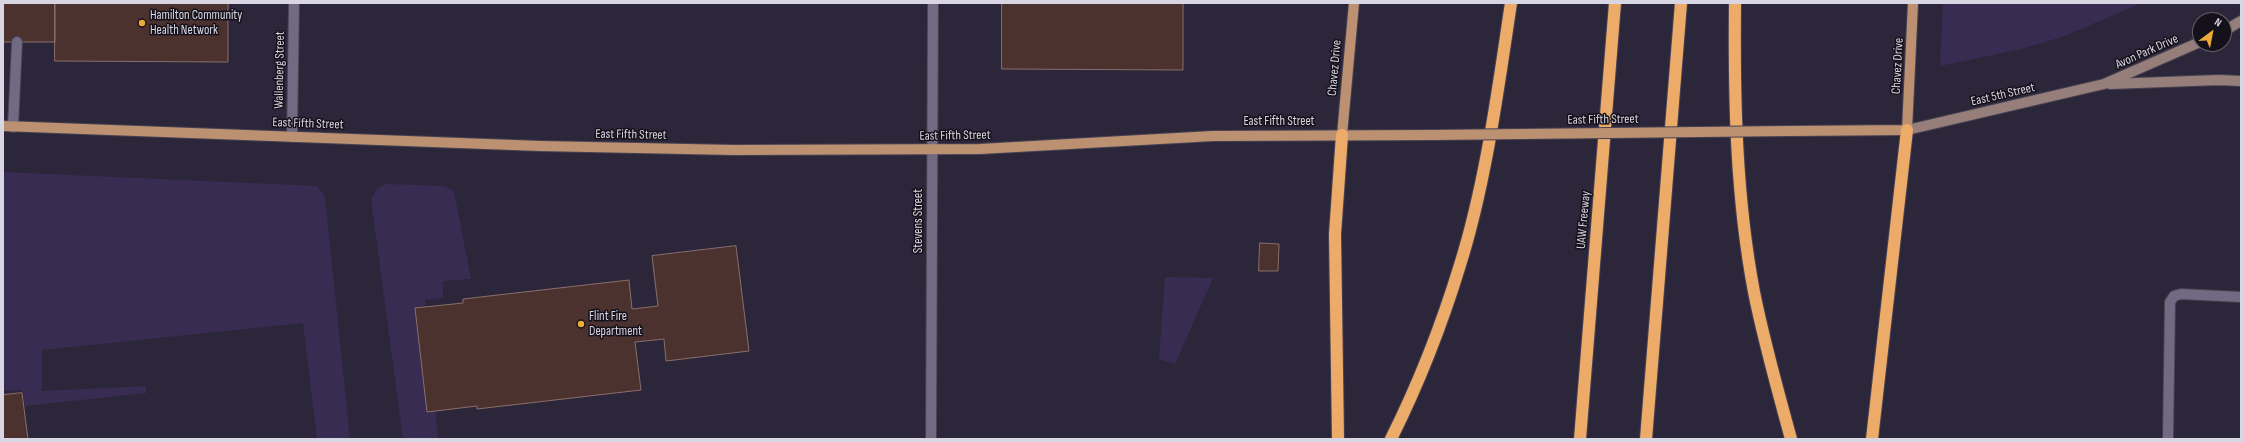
<!DOCTYPE html>
<html>
<head>
<meta charset="utf-8">
<style>
  body { margin:0 }
  #map { position:relative; width:2244px; height:442px; overflow:hidden; background:#2c263a; font-family:"Sofia Sans Condensed",sans-serif }
  canvas { display:block }
  .frame { position:absolute; inset:0; border:4px solid #d9d6e3; pointer-events:none }
  .north { position:absolute; left:2192px; top:12px; width:40px; height:40px; box-sizing:border-box; background:#14111a; border:1px solid #63606a; border-radius:50%; rotate:32deg; font-size:11px; font-weight:700; line-height:16px; text-align:center; color:#d9d6e3 }
  .north::after { content:''; display:block; margin:auto; width:14px; height:18px; background:#ebaa39; clip-path:polygon(50% 0,100% 100%,50% 72%,0 100%) }
</style>
</head>
<body>
<div id="map">
<canvas width="2244" height="442"></canvas>
<div class="frame"></div>
<div class="north">N</div>
</div>
<script>
const context = document.querySelector('canvas').getContext('2d');
context.lineJoin = 'round';
function fill(path, color) {
  context.fillStyle = color;
  context.fill(path, 'evenodd');
}
function strokePath(path, color, width, dash) {
  context.strokeStyle = color;
  context.lineWidth = width;
  context.lineCap = dash ? 'butt' : 'round';
  context.setLineDash(dash || []);
  context.stroke(path);
}
function write(font, color, halo, rows, align = 'center') {
  context.font = font + ' "Sofia Sans Condensed",sans-serif';
  context.lineWidth = 3;
  context.setLineDash([]);
  context.textBaseline = 'middle';
  context.strokeStyle = halo;
  context.fillStyle = color;
  for (const [text, x, y, turn = 0] of rows) {
    context.save();
    context.translate(x, y);
    context.rotate((+turn || 0) * Math.PI / 180);
    context.textAlign = isNaN(turn) ? turn : align;
    if (halo) context.strokeText(text, 0, 0);
    context.fillText(text, 0, 0);
    context.restore();
  }
}
fill(new Path2D(`
  M1943,3H2142L2062,37L2021,49L1940,66Z
  M3,172L317,186L325,197L350,439H317L303,323L42,350V391L146,386V393L25,406L22,390L3,391Z
  M386,184L445,186L454,192L471,279L443,281V298L425,300L438,439H403L371,199L378,188Z
  M1165,277L1213,278L1175,364L1159,359Z`), '#392c52');
const building = new Path2D(`
  M3,3H55V42H3Z
  M55,3H228V62L55,61Z
  M1002,3H1183V70L1002,69Z
  M1260,243L1279,244L1278,271H1259Z
  M736,246L749,351L666,361L664,339L635,342L641,390L477,409V406L427,412L415,308L463,303V299L629,280L632,309L658,306L652,256Z
  M22,393L28,439H3V395Z`);
fill(building, '#4b322f');
strokePath(building, '#8b6e6a', 1);
const lane = new Path2D(`
  M13,127L17,42
  M2168,439L2170,302L2174,296L2181,294L2241,297`);
const street = new Path2D(`
  M292,137L294,3
  M931,439L933,3`);
const secondary = new Path2D(`
  M2224,31L2241,21
  M2110,84L2219,80L2241,81
  M1907,130L2104,84L2200,42`);
const primary = new Path2D(`
  M3,126L540,146L734,150L980,149L1213,136L1432,135
  M1788,131L1907,130L1913,3
  M1342,135L1354,3`);
const highway = new Path2D(`
  M1735,3C1734,100 1736,197 1754,292C1764,342 1778,391 1791,439
  M1338,439L1335,234L1342,135
  M1391,439C1419,383 1442,324 1460,265C1486,182 1498,89 1511,3
  M1580,439L1615,3
  M1646,439L1681,3
  M1872,439L1907,130`);
strokePath(lane, '#484253', 12);
strokePath(street, '#484253', 12);
strokePath(secondary, '#484253', 12);
strokePath(primary, '#484253', 12);
strokePath(highway, '#484253', 14);
strokePath(lane, '#716a82', 10);
strokePath(street, '#716a82', 10);
strokePath(secondary, '#967e7a', 10);
strokePath(primary, '#bb9172', 10);
strokePath(highway, '#ecab68', 12);
const primaryBridge = new Path2D(`
  M1432,135L1788,131`);
strokePath(primaryBridge, '#484253', 12, []);
strokePath(primaryBridge, '#bb9172', 10);
for (const [x, y, r, color] of [
  [142,23,4,"#ebaa39"],
  [581,324,4,"#ebaa39"]
]) {
  const dot = new Path2D();
  dot.arc(x, y, r, 0, 2 * Math.PI);
  context.fillStyle = color;
  context.fill(dot);
  strokePath(dot, '#14111a', 1.5);
}
write('13px', '#d9d6e3', '#14111a', [
  ["Hamilton Community",150,16],
  ["Health Network",150,31],
  ["Flint Fire",589,317],
  ["Department",589,332]
], 'left');
write('13px', '#d9d6e3', '#14111a', [
  ["Avon Park Drive",2147,52,-24],
  ["Chavez Drive",1898,66,-87],
  ["Chavez Drive",1335,68,-85],
  ["Wallenberg Street",280,70,-89],
  ["East 5th Street",2003,95,-13],
  ["East Fifth Street",1603,120,-1],
  ["East Fifth Street",1279,122],
  ["East Fifth Street",308,124,2],
  ["East Fifth Street",631,135,1],
  ["East Fifth Street",955,136,-1],
  ["UAW Freeway",1584,220,-85],
  ["Stevens Street",919,221,-90]
]);
</script>
</body>
</html>
